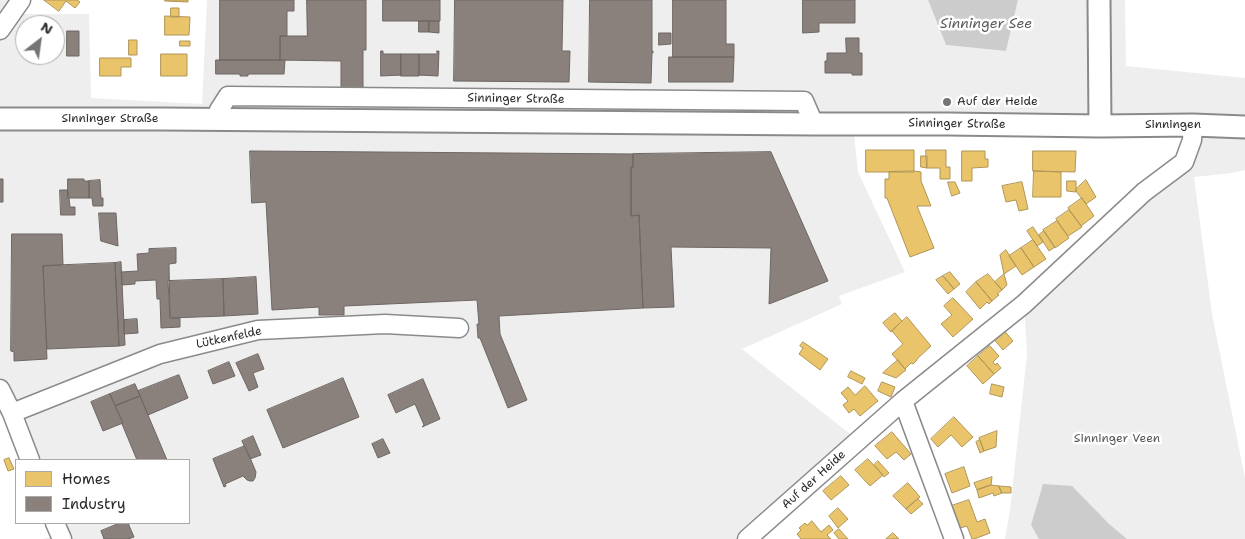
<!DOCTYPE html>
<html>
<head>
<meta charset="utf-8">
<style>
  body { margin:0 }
  #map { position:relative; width:1245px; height:539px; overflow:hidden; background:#fff; font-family:"Shantell Sans",sans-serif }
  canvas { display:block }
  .legend { position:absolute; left:15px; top:459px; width:175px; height:65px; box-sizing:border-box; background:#fff; border:1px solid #aaa; margin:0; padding:6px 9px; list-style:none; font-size:15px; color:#2b2b2b }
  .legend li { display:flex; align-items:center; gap:10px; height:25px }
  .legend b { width:25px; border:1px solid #aaa }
  .north { position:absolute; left:15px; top:15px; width:50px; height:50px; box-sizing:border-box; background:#fff; border:1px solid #aaa; border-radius:50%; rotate:30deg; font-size:14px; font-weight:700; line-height:20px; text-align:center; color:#2b2b2b }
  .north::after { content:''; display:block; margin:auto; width:18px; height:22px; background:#757575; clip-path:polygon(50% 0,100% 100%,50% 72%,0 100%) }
</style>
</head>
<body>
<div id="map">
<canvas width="1245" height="539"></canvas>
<ul class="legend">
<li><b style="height:14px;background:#e9c46a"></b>Homes</li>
<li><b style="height:14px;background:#8a817c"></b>Industry</li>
</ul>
<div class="north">N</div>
</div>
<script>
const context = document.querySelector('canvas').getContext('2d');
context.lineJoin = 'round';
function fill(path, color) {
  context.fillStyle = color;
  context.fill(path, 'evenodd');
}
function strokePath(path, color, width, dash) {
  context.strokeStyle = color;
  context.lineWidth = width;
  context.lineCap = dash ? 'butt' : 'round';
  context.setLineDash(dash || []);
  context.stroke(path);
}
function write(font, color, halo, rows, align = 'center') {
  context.font = font + ' "Shantell Sans",sans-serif';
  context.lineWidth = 5;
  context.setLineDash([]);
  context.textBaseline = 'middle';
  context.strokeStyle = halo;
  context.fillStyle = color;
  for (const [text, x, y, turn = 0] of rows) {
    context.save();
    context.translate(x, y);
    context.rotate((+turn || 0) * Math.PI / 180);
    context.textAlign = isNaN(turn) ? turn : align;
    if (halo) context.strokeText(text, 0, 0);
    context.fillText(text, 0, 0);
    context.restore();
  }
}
fill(new Path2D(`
  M0,0H21L12,14H89L91,98L202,104L207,0H928L946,45L1006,51L1018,0H1125L1126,66L1245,78V170L1232,173L1194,177L1212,314L1245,478V539H1005L1010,510L1027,354L1024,304L1183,162L1193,126L853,124L858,172L905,272L839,296L842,304L742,349L858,440L747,539H43L60,535L55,523H189V460H30L0,389ZM25,25H55V55H25Z`), '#eee');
fill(new Path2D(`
  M928,0H1018L1006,51L946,45Z
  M1043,484L1072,486L1109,524L1127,539H1039L1031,525Z`), '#ccc');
const homes = new Path2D(`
  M44,0H77L80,2L75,8L66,1L59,11Z
  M165,0H188V2L165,1Z
  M171,8H179V17H171Z
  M165,16L190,17L189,35H165Z
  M129,40H137V55H129Z
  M180,41H190V46H180Z
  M161,54H187V76H161Z
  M100,58H131V67H121V76H100Z
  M866,150H914V172H866Z
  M926,150H946V167H950V179H940V168H927Z
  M962,151H985V159H988V167L972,168V181H962Z
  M1033,151H1076L1075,172L1033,171Z
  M921,156H927V168L921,167Z
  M914,171L921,172V181L931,206H917L934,248L910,257L887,198H885V179H889V172Z
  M1034,171L1061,172V197H1033Z
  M1086,180L1096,197L1086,204L1076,191V189Z
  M1067,181H1076V192L1067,191Z
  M948,182H955L960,193L952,196Z
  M1022,182L1028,209L1019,211L1016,200L1006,202L1002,186Z
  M1082,198L1094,216L1081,226L1068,208Z
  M1069,210L1082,227L1068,236L1056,219Z
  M1057,221L1069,238L1055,248L1043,230Z
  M1033,227L1043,242L1037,246L1027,231Z
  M1044,231L1055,247L1049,251L1039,235Z
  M1033,240L1046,259L1034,267L1021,248Z
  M1021,248L1034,267L1022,275L1009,256Z
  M1006,250L1016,266L1004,274L1000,255Z
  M950,272L960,284L954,289L943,276Z
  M988,274L1002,290L997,294L999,295L992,301L976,282Z
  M1004,274L1007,285L1002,290L995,282Z
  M943,276L954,289L948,294L936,280Z
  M976,282L992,301L989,304L987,302L980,309L966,292Z
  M953,298L973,319L953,337L941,324L952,315L944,306Z
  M895,313L902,321L891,332L883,323Z
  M907,317L931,346L917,359V360L913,364L911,363L905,369L892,354L903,344L892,331Z
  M1002,328L1013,341L1003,350L992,337Z
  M803,342L828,359L820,370L799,354L803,348L800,346Z
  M990,346L999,356L993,362L995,365L997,363L1001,368L994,374L978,356Z
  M978,356L994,374L983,384L967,366Z
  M898,360L906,370L896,378L883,373Z
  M851,371L865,378L862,384L848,377Z
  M882,382L895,387L891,397L878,391Z
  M992,384L1004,387L1002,397L990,394Z
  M865,386L878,401L860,416L854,409L849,413L843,405L848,401L841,393L848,387L855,395Z
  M954,417L973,437L962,447L951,435L938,447L931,439Z
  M997,431L996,447L984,451L979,438Z
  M892,432L911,454L904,460L896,452L887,459L875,446Z
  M980,440L984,451L980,453L976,442Z
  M9,458L14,469L8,471L4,460Z
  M868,459L883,475L870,486L855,470Z
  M878,461L889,473L884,477L874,465Z
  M964,467L970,486L952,493L945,474Z
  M841,476L849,485L831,500L823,491Z
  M992,477L991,485L977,490L974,483Z
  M908,483L920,497L906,509L893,496Z
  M991,485L999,486L1002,493L994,496L993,493L979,498L977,490Z
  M999,486L1011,487V493H1002Z
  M918,499L923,504L911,514L906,509Z
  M969,500L977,522L985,519L990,533L974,539H972L967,526L960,528L951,506Z
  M838,508L848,519L838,528L829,516Z
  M812,521L821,532L829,525L833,530L827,535L831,539H801L797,534L801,530L799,528L805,523L807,525Z
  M839,529L848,539H839L834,533Z
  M893,533L899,539H886Z`);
fill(homes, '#e9c46a');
strokePath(homes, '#b09657', 1);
const industry = new Path2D(`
  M220,0H294V11H287V36H280V60H220Z
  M307,0H366V50H363V89L341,88V61L280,60V36H307Z
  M383,0H440V21H383Z
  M455,0H563L562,51H570L569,82L454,81Z
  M590,0H652V51H653V53H652L651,83L589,82Z
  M673,0H726V44H734V57H673Z
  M803,0H855V23H819V32L803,33Z
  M419,21H429V32H419Z
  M429,21H439V33L429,32Z
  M67,31H79V56H67Z
  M659,33H671V44L659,45Z
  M846,38H859V53H862V75H852V73H825V61H827V53H846Z
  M381,51H383V54H401V75L381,76Z
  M437,51H439L438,76L419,75V54H437Z
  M401,54H419V76H401Z
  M669,57H734L733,82H669Z
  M216,60H285L284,74H248V76H240V74H216Z
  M250,151L633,154V167H631V216L639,215L643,308L499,316L500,334L527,400L508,408L480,338H478L477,324H479L477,300L344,306V315H319V307L272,310L266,202L252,203Z
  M771,152L828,281L769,304L771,248L671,247L674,307L643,308L639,215L631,216V167H633V154Z
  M0,179H3V202H0Z
  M68,179H84V181H89V198H68Z
  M100,180L101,198H103V206H93L92,198H89V181Z
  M60,190H68L70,207H75V215H61Z
  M99,213H116L118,246L101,241Z
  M12,234H62L63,265L43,266L47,359L14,361V352L11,351Z
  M176,248V263L169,264L170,318H180V327L161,328L160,299H157L156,280L135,281V284L122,285L121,272L138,271L137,254L149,253V249Z
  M121,262L125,345L119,346L115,263Z
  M115,263L119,346L47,349L43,266Z
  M256,277L258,314L224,316L223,279Z
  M223,279L224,316L170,318L168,281Z
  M137,319L138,333L124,334V320Z
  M258,354L264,369L253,373L258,387L249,391L236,363Z
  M229,362L235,376L213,384L208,371Z
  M179,375L188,398L148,415L138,391Z
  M343,378L359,417L283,448L267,410Z
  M423,379L440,419L422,427L424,425L415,404L396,413L388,395Z
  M135,384L140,396L115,406L110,394Z
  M110,394L123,423L103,431L91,402Z
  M140,396L148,415L167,460H137L122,424L123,423L115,406Z
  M253,436L261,455L250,459L242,441Z
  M383,439L390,453L378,458L372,444Z
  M245,446L256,472L255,478L253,481H250L247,480L243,476L225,484L226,486L224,487L213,459Z
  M120,523H128L134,537L128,539H104L101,531Z`);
fill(industry, '#8a817c');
strokePath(industry, '#6e6764', 1);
const minor = new Path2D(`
  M0,30L21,0
  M220,120L219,110L228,96L804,101L814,124
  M0,389L12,413L30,460
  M903,401L1024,304L1144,192L1184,162L1192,140L1193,125
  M12,413L160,354L258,330L385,324L459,328
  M55,523L62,539
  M747,539L903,401L954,539`);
const major = new Path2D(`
  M1099,0L1100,126
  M0,119H162L814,124H947L1100,126L1193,125L1245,127`);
strokePath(minor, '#8a8a8a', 21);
strokePath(major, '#8a8a8a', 25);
strokePath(minor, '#fff', 18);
strokePath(major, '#fff', 21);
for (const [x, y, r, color] of [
  [947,102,5,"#757575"]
]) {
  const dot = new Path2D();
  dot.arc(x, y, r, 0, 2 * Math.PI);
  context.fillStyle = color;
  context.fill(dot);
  strokePath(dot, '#fff', 2);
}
write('12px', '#2b2b2b', '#fff', [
  ["Sinninger Straße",516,99,1],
  ["Sinninger Straße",110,119],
  ["Sinninger Straße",957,124,1],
  ["Sinningen",1173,125],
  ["Lütkenfelde",229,338,-12],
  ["Auf der Heide",814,480,-42]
]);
write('12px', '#2b2b2b', '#fff', [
  ["Auf der Heide",957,102]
], 'left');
write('12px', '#585858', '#fff', [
  ["Sinninger Veen",1117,439]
]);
write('italic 14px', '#5c5c5c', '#fff', [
  ["Sinninger See",986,24]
]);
</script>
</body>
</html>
